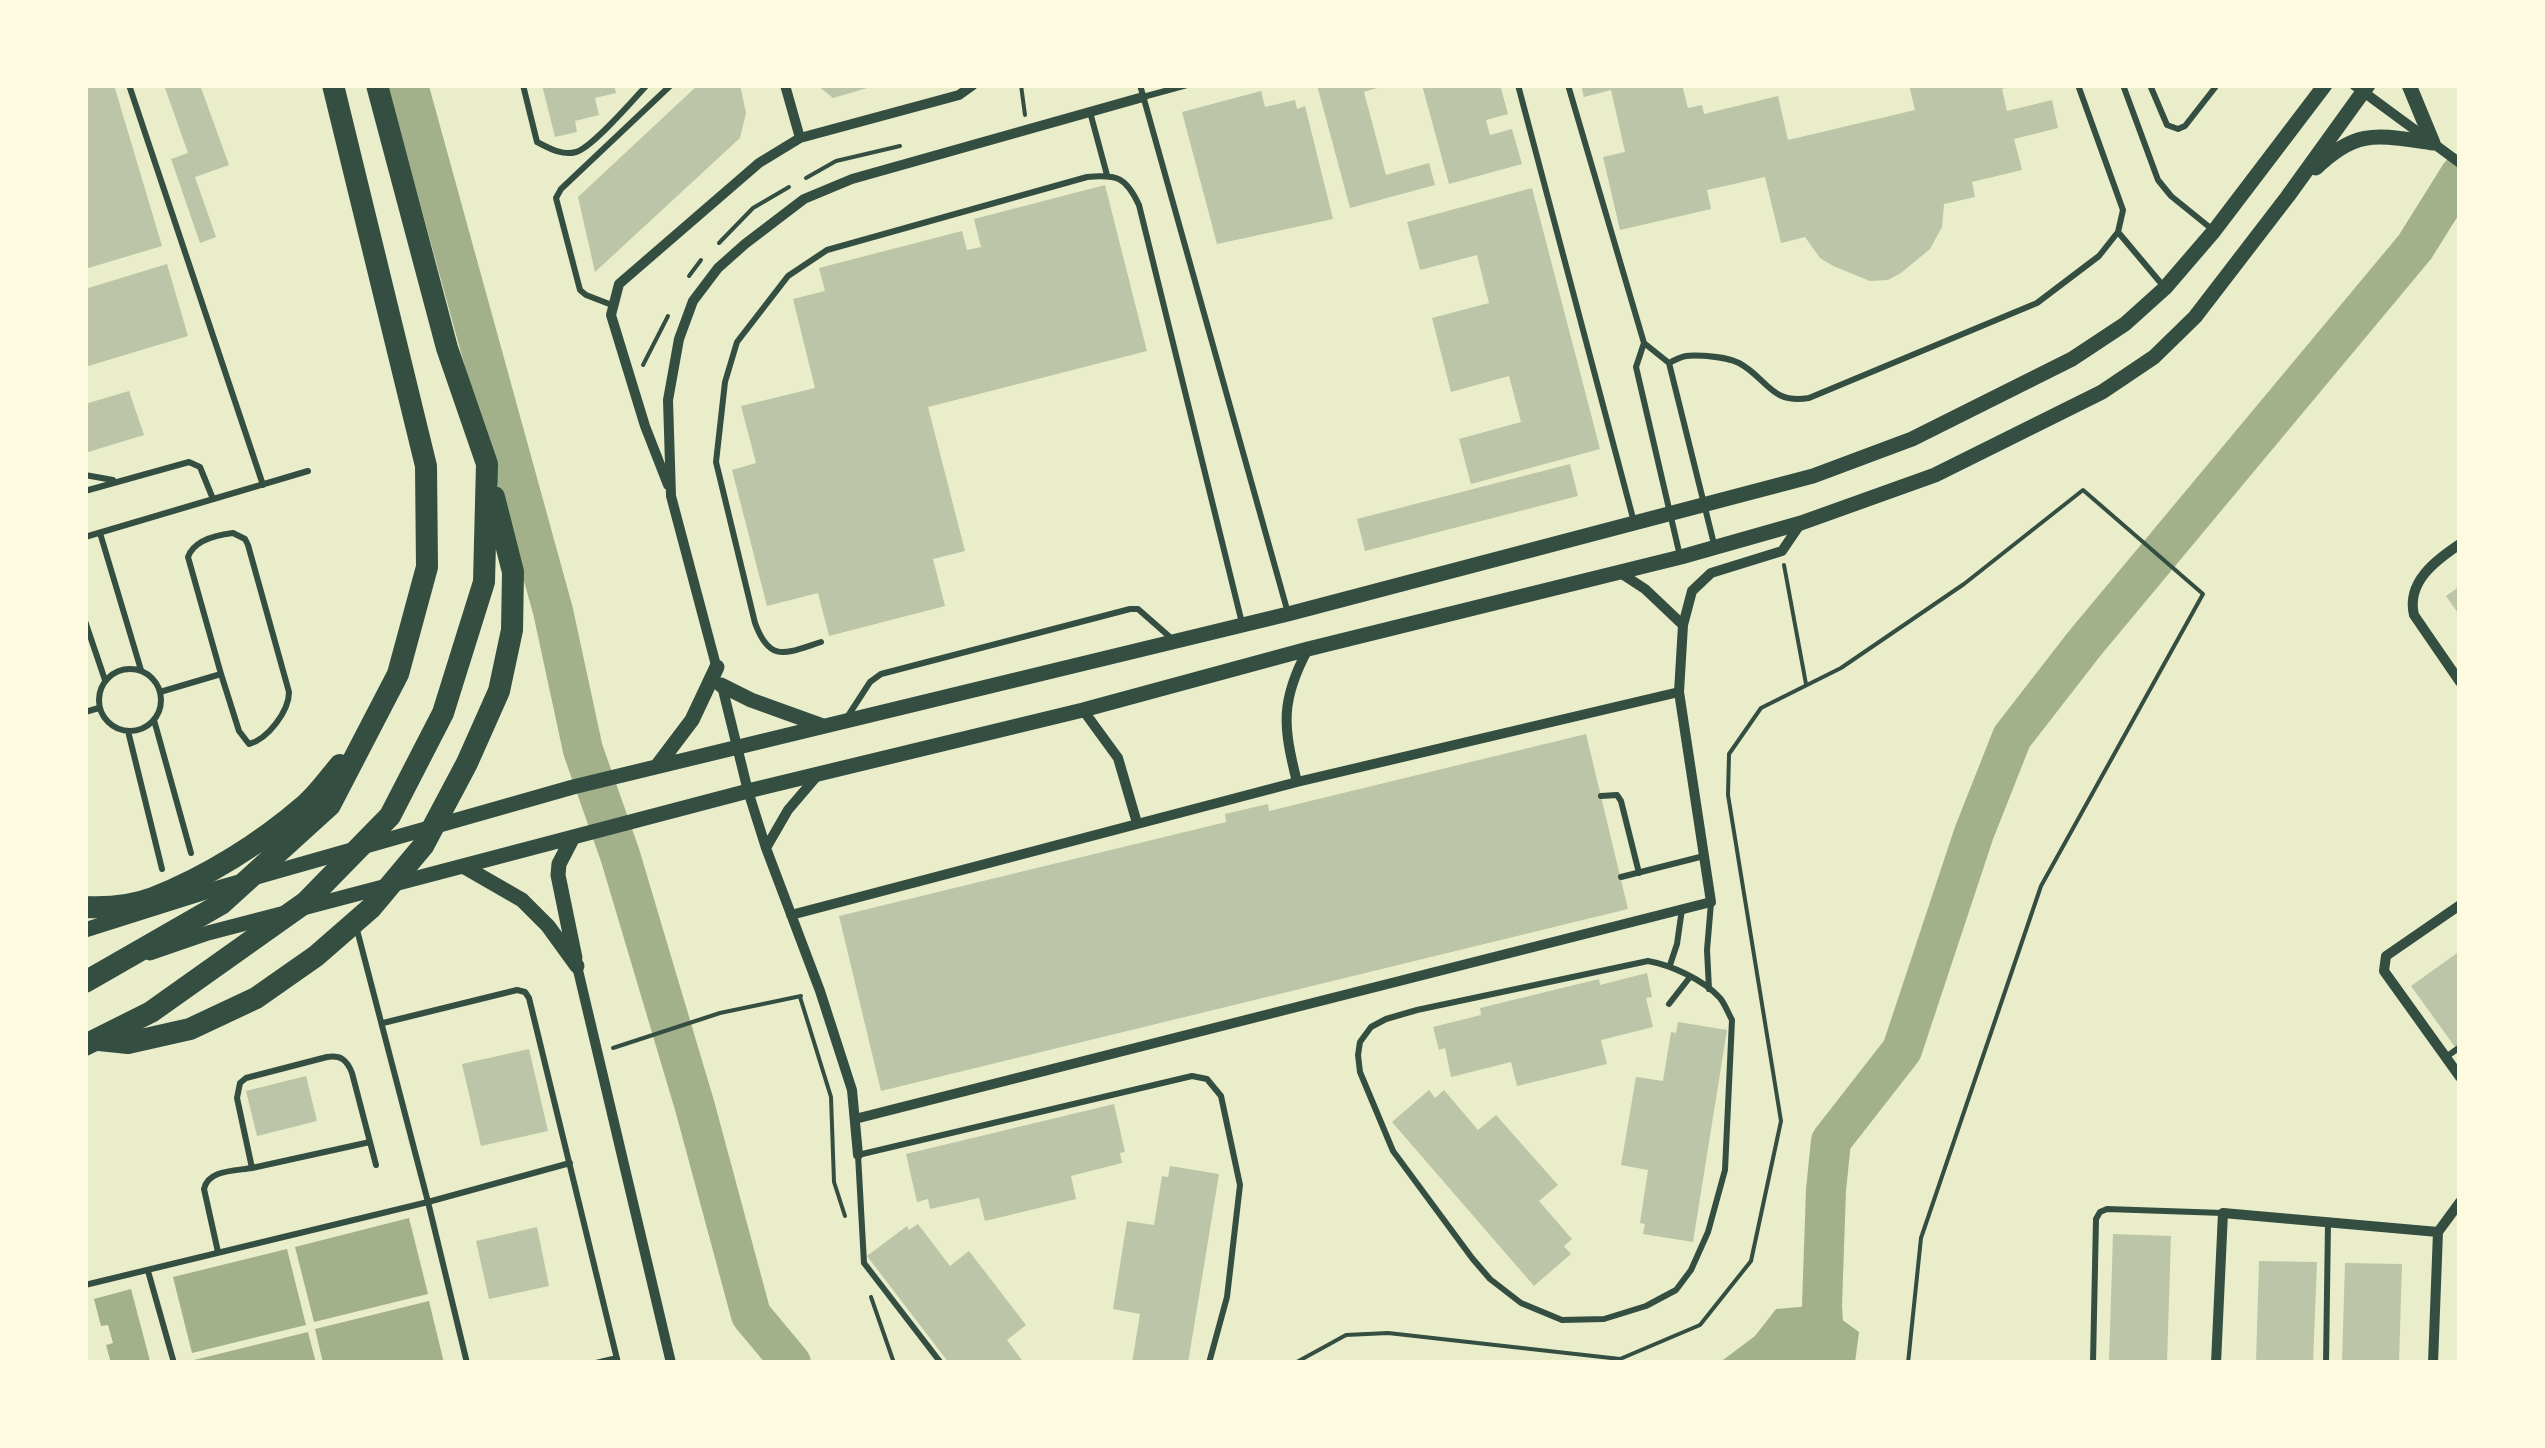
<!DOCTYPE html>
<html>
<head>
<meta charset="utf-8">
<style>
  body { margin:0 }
  #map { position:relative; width:2545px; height:1448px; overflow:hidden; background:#e9edc9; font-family:"Archivo Narrow",sans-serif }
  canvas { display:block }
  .frame { position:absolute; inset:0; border:88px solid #fefae0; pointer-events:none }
</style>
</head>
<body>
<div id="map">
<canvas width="2545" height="1448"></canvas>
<div class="frame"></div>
</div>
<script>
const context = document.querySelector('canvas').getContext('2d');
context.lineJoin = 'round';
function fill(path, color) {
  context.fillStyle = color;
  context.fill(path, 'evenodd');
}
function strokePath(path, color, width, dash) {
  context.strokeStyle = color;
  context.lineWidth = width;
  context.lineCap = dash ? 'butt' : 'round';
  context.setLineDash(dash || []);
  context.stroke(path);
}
fill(new Path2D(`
  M409,1218L428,1294L314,1322L295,1247Z
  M287,1249L306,1325L192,1353L173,1277Z
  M131,1289L150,1361L142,1363H111L106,1345L113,1343L108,1325L101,1326L94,1299Z
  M429,1301L444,1363H323L315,1329Z
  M1822,1305L1859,1332L1855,1363H1719L1755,1336L1776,1309Z
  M308,1332L316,1363H195L194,1360Z`), '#a3b18a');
strokePath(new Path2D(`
  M408,85L553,611L583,750L620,855L695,1107L751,1315L791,1363
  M1825,1363L1822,1305L1826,1190L1831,1141L1902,1050L1974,833L2012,737L2085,643L2415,247L2460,175`), '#a3b18a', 40);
fill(new Path2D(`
  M85,85H114L162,246L85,269Z
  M164,85H200L229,165L195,177L216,237L200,243L171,159L188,153Z
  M542,85H614L616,93L595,98L599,115L575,121L577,132L555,137Z
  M698,85H740L746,113L740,138L595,272L578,197Z
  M817,85H874V86L833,98Z
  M1317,85H1386L1364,92L1386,175L1429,163L1435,185L1350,208Z
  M1422,85H1500L1508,114L1486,120L1490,135L1512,129L1522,164L1449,184Z
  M1581,85H1682L1688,108L1702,105L1704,114L1778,96L1788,140L1915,110L1909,85H2014L2002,89L2007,111L2052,100L2058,128L2014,139L2022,170L1972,182L1975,197L1944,204L1942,227L1930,249L1901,273L1888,280L1870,281L1833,266L1820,258L1805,237L1781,243L1765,177L1707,190L1711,209L1620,230L1603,157L1625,152L1611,90L1584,97Z
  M1261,91L1265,107L1295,100L1297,109L1305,106L1333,219L1217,244L1182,112Z
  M1105,185L1147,351L928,407L965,551L933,559L945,606L829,636L818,593L767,606L732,470L756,463L741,406L815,388L793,299L825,291L819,268L962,231L967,250L981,247L974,219Z
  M1532,188L1600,449L1471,484L1459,439L1521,422L1509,376L1451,392L1432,318L1489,303L1477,255L1420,270L1407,222Z
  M167,264L188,336L85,367V325L88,324L85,313V289Z
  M129,391L144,435L85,453V404Z
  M1570,464L1578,496L1365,551L1357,519Z
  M2460,586V616L2446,596Z
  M1586,734L1628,909L881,1091L839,916L1226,822L1225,814L1268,804L1269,811Z
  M2460,951V1043L2455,1047L2411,986Z
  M1647,973L1652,997L1646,998L1653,1027L1601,1040L1607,1064L1517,1086L1511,1062L1451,1077L1445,1048L1439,1050L1433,1027L1481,1015L1480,1008L1599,979L1600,985Z
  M1678,1022L1727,1030L1693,1242L1643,1234L1645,1224L1640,1223L1648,1170L1621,1165L1636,1077L1663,1081L1671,1032L1676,1033Z
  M529,1049L548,1131L481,1146L462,1064Z
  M306,1076L317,1121L257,1136L246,1091Z
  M1429,1090L1435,1098L1444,1090L1478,1130L1496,1115L1558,1185L1539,1201L1572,1239L1564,1246L1571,1254L1534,1286L1392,1122Z
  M1114,1104L1125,1152L1120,1153L1122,1163L1071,1176L1076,1199L985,1221L979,1198L930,1209L928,1199L917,1202L906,1154Z
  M1170,1166L1219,1174L1188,1363H1132L1140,1314L1113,1309L1127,1221L1154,1225L1162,1176L1168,1177Z
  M918,1224L950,1266L969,1251L1026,1325L1007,1340L1024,1363H949L867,1256L907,1226L909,1230Z
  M537,1227L549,1286L489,1299L476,1241Z
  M2113,1234L2171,1236L2167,1363H2109Z
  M2259,1261L2317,1262L2313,1363H2256Z
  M2345,1263L2402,1264L2399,1363H2342Z`), '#bcc5a7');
strokePath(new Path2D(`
  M1021,85L1025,115
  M806,178L836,161L900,146
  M719,243L753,208L789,187
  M689,276L701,260
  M643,365L668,316
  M1784,565L1806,684
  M800,997L831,1097L834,1182L845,1216
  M613,1048L720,1013L801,996
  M871,1297L894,1363
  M1295,1363L1346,1335L1388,1333L1620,1359L1700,1325L1751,1261L1781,1121L1728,795L1729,754L1761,708L1841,668L1964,584L2083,490L2203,594L2041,886L1921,1238L1908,1363`), '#344e41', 4);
strokePath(new Path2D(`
  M129,85L263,485
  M523,85L537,142C549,148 562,156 576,152C592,148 634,99 647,85
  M1140,85L1288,613
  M1518,85L1634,522
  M1568,85L1644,343L1636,367L1680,556
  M2123,85L2158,180L2171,196L2213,230
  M2150,85L2167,125L2178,129L2185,126L2217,85
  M1143,97L1187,85
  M1090,112L1107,175
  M2118,232L2165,288
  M612,305L586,295L580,290L556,198L561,189L671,85
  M1644,343L1669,363L1714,544
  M1669,363C1685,354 1689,355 1707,356C1718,357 1729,358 1739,363C1767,378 1771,405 1809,398L2037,303L2099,256L2118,232L2123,210L2078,85
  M85,475L113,480
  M85,491L189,462L200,467L213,499
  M100,533L141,670
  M85,537L308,471
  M85,621L105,680
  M821,642C786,653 770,664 755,623L716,462L725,382L737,342L788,276L827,250L1087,177C1117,174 1126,177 1139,205L1242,623
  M99 700a31 31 0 1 1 62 0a31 31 0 1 1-62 0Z
  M160,692L221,674L188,557C194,540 216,535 233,533L245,539L248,545L289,692C289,711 268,739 249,744L239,731L221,674
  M85,712L99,708
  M846,719L870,682L881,674L1130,609H1138L1171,638
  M154,720L191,853
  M128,731L162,869
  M1601,796L1617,795L1621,801L1639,873
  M1621,877L1704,856
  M356,926L428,1202L467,1363
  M1648,961C1671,965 1704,980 1720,998C1725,1004 1728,1013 1732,1020L1725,1170L1708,1232L1691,1270L1676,1290L1646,1306L1604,1319L1562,1320L1521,1303L1490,1279L1472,1258L1393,1151L1360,1072L1358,1055L1360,1042L1371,1027L1386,1019L1417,1010Z
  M1670,965L1677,944L1682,909
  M1709,989L1707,950L1711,903
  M1669,1004L1690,977
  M383,1023L517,990L525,992L529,998L618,1363
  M2446,1057L2460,1047
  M252,1168L370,1142
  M218,1252L204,1189C208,1170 234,1171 252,1168L237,1098L240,1083L246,1078L327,1057C341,1055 347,1060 352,1073L376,1165
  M148,1271L174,1363
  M85,1285L428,1202L570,1163
  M596,1363L617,1358
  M941,1363L864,1263L858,1155L1192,1076L1207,1079L1221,1096L1240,1185L1227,1297L1209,1363
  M2093,1363L2096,1219L2100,1212L2107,1209L2223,1213
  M2326,1363L2328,1223`), '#344e41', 6);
strokePath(new Path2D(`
  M785,85L800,138
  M2354,85L2460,163
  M668,485L645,426L611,315L619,284L759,163L800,138L959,95L973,85
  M2460,544C2436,560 2406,582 2414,615L2460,682
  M1619,572L1645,589L1683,625
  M717,669L671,496L668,400L679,339L693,301L718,268L745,244L804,199L852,179L1143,97
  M722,686L748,791L766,848L820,991L852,1090L858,1155
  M1083,710L1118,758L1137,823
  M1297,782C1283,726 1280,701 1308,649
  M766,848L788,810L817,776
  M2460,905L2386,956L2384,971L2460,1077
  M791,915L1297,782L1679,692
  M577,966L671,1363
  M855,1119L1711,902L1679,692L1683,625L1692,591L1711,573L1782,551L1801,523
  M2216,1363L2223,1213L2438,1232
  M2433,1363L2438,1232L2460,1202`), '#344e41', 10);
strokePath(new Path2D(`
  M2316,168C2358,127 2380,136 2433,143L2409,85
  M721,685L751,700L823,726
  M658,765L692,720L717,667
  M573,837L559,864L558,875L575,958
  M463,866L522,900L548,926L577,966
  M303,908L752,790L1083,710L1308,649L1681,557L1801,523L1935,475L2102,392L2154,357L2195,317L2288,196L2368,85
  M85,930L218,888L573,787L1288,614L1813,476L1912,439L2072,359L2125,324L2165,288L2214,231L2325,85
  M150,953L208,933L281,914`), '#344e41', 15);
strokePath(new Path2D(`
  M85,907C107,908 132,906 153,898C207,877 261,843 305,805C318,794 329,778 340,765
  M85,982L221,904L330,805L398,674L427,567L426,466L333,85
  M99,1040L128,1043L190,1029L256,998L316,956L371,908L423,846L467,763L499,691L512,630L513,572L494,497
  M85,1045L151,1012L306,902L390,816L443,713L484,582L487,464L447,348L377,85`), '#344e41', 22);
</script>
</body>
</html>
